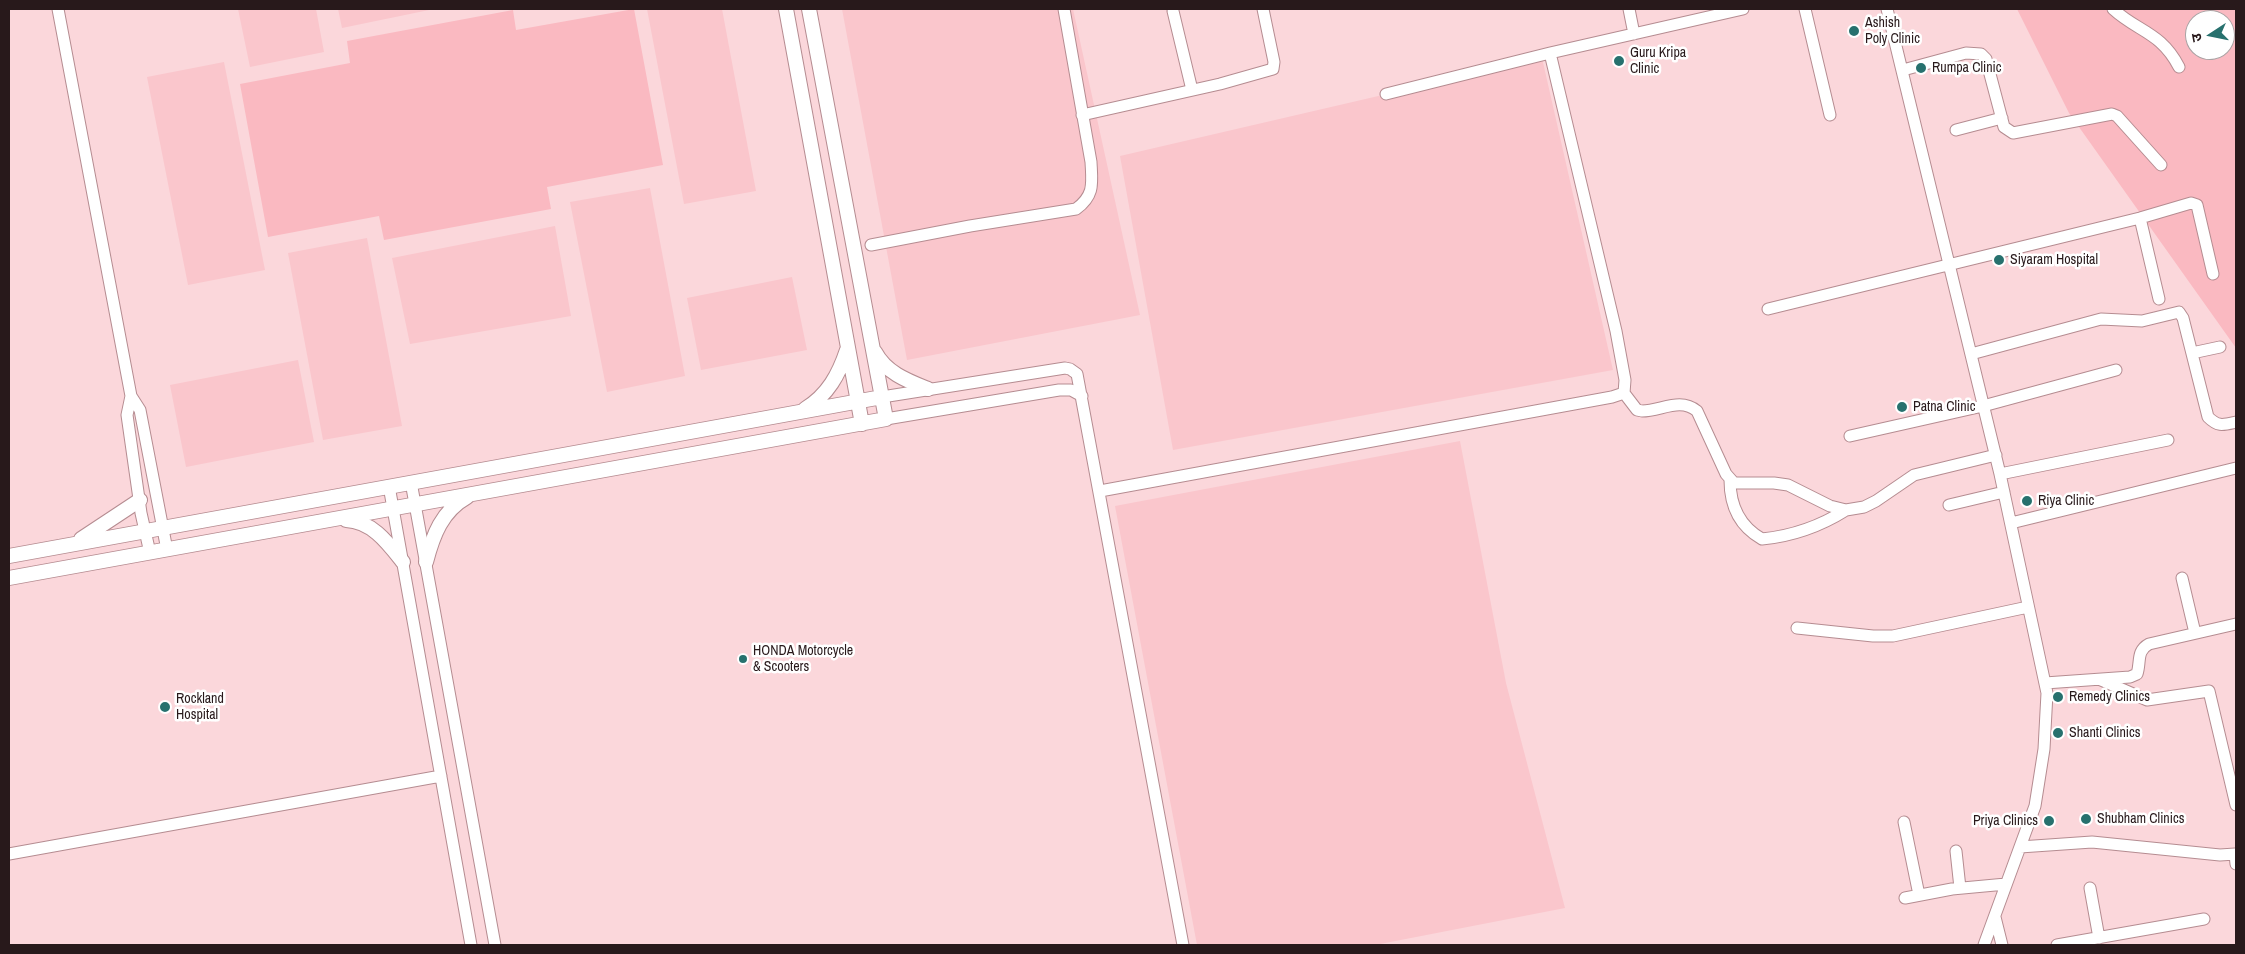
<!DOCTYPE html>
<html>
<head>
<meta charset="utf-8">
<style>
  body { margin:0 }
  #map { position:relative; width:2245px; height:954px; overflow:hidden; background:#fbd7db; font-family:"Archivo Narrow","Noto Sans Devanagari",sans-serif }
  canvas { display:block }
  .frame { position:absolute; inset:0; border:10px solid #28191b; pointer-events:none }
  .north { position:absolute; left:2185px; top:10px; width:50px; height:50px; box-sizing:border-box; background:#fff; border:1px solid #a9a3a4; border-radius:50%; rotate:259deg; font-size:14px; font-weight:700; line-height:20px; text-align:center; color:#28191b }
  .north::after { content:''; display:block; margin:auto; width:18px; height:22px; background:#27716e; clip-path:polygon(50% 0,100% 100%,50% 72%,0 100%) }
</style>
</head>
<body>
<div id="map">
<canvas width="2245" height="954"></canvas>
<div class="frame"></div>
<div class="north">उ</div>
</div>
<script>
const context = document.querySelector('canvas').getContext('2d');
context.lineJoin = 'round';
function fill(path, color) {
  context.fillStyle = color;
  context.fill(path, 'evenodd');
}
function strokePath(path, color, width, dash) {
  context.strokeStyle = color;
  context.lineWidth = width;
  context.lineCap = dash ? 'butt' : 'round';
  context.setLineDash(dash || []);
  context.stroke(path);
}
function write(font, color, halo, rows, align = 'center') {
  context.font = font + ' "Archivo Narrow",sans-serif';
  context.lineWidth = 5;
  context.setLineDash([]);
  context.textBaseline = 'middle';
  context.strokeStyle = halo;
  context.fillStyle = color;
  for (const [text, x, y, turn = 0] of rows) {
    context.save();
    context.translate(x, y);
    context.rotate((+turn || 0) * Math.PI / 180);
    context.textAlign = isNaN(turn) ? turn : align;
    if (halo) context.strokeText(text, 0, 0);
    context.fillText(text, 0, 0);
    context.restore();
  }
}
fill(new Path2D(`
  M238,9H316L324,52L250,67Z
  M338,9H434L342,28Z
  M647,9H722L756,191L684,204Z
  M842,9H1073L1140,315L907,360Z
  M1542,58L1613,370L1173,450L1120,156Z
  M224,62L265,270L188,285L147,77Z
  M650,188L685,376L607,392L570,202Z
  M555,226L571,316L410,344L392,258Z
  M367,238L402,426L323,440L288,253Z
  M792,277L807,350L701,370L687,298Z
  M298,360L314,442L186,467L170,385Z
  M1460,441L1506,683L1565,908L1375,945H1197L1115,506Z`), '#fac6cc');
fill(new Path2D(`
  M634,9L663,165L547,187L551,209L384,240L379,216L268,237L240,84L350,63L347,41L513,10L516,30Z
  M2017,9H2236V348L2069,113ZM2195,20H2225V50H2195Z`), '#fab9c1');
const minor = new Path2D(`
  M58,9L131,396L127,415L141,513L150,553
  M1629,9L1634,34
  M1805,9L1830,115
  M1887,9L2000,474L2047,693L2044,749L2035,806L1984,945
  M2113,9C2138,32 2161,32 2179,67
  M1173,11L1192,90
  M1903,70L1966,53L1981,54L1986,59L2004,127L2013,133L2112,114L2117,116L2161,165
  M1386,94L1550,53L1743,9
  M1082,115L1220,84L1273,69L1274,62L1263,9
  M1956,130L2002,118
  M2140,218L2159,299
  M871,245L970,226L1076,209C1095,195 1092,183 1091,162L1064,9
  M1768,309L2140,218L2191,203L2197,205L2213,274
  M2192,353L2220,347
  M1971,354L2101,319L2142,321L2179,312L2183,318L2208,417C2218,427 2223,425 2236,422
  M1624,393L1637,410L1642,411C1661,411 1680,397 1697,411L1726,474L1734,483H1774L1788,485L1830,506L1846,510L1864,507L1876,501L1914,475L1996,455
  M131,396L140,410L167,550
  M882,397L1065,368L1070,369L1077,374L1183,945
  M886,419L1059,390H1071L1082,396
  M1850,436L1983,406L2116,370
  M2000,474L2168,440
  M1730,480C1730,506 1739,526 1762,539C1793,536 1819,527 1846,510
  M411,482L495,945
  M389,486L471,945
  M1100,491L1612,397L1624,393L1625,380L1616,331L1550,53
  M1949,505L2004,492
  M2011,523L2236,468
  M2182,578L2195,633
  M1797,628L1873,636H1893L2028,607
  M2101,680L2147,700L2209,691L2236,805
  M2045,683L2130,677L2137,674C2141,662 2136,651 2149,644L2236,624
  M1904,822L1919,895
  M2020,847L2092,842L2220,855L2235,854L2236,864
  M1956,851L1960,888
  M9,854L441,776
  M2090,888L2099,938
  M1905,898L1952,889L2006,884
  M1995,917L2002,945
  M2057,945L2204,919`);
const major = new Path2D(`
  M786,9L862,424
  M875,352C886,373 908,381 928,389
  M805,409C828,395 839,374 847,350
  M346,520C372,521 388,543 403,562
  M81,539L140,500
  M9,556L882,397
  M426,562C433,535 442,511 467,497
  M9,578L886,419L809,9`);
strokePath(minor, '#b58c91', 13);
strokePath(major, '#b58c91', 16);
strokePath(minor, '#fff', 11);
strokePath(major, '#fff', 14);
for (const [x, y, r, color] of [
  [1854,31,6,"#27716e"],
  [1619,61,6,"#27716e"],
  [1921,68,6,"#27716e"],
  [1999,260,6,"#27716e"],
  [1902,407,6,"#27716e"],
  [2027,501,6,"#27716e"],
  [743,659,5,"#27716e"],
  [2058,697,6,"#27716e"],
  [165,707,6,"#27716e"],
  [2058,733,6,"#27716e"],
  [2086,819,6,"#27716e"],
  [2049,821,6,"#27716e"]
]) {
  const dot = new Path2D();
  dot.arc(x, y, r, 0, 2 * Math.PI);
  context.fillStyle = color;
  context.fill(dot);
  strokePath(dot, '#fff', 2);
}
write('14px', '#28191b', '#fff', [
  ["Ashish",1865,23],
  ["Poly Clinic",1865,39],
  ["Guru Kripa",1630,53],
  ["Clinic",1630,69],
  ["Rumpa Clinic",1932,68],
  ["Siyaram Hospital",2010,260],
  ["Patna Clinic",1913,407],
  ["Riya Clinic",2038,501],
  ["HONDA Motorcycle",753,651],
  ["& Scooters",753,667],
  ["Remedy Clinics",2069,697],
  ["Rockland",176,699],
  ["Hospital",176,715],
  ["Shanti Clinics",2069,733],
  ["Shubham Clinics",2097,819],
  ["Priya Clinics",2038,821,"right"]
], 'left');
</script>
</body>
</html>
